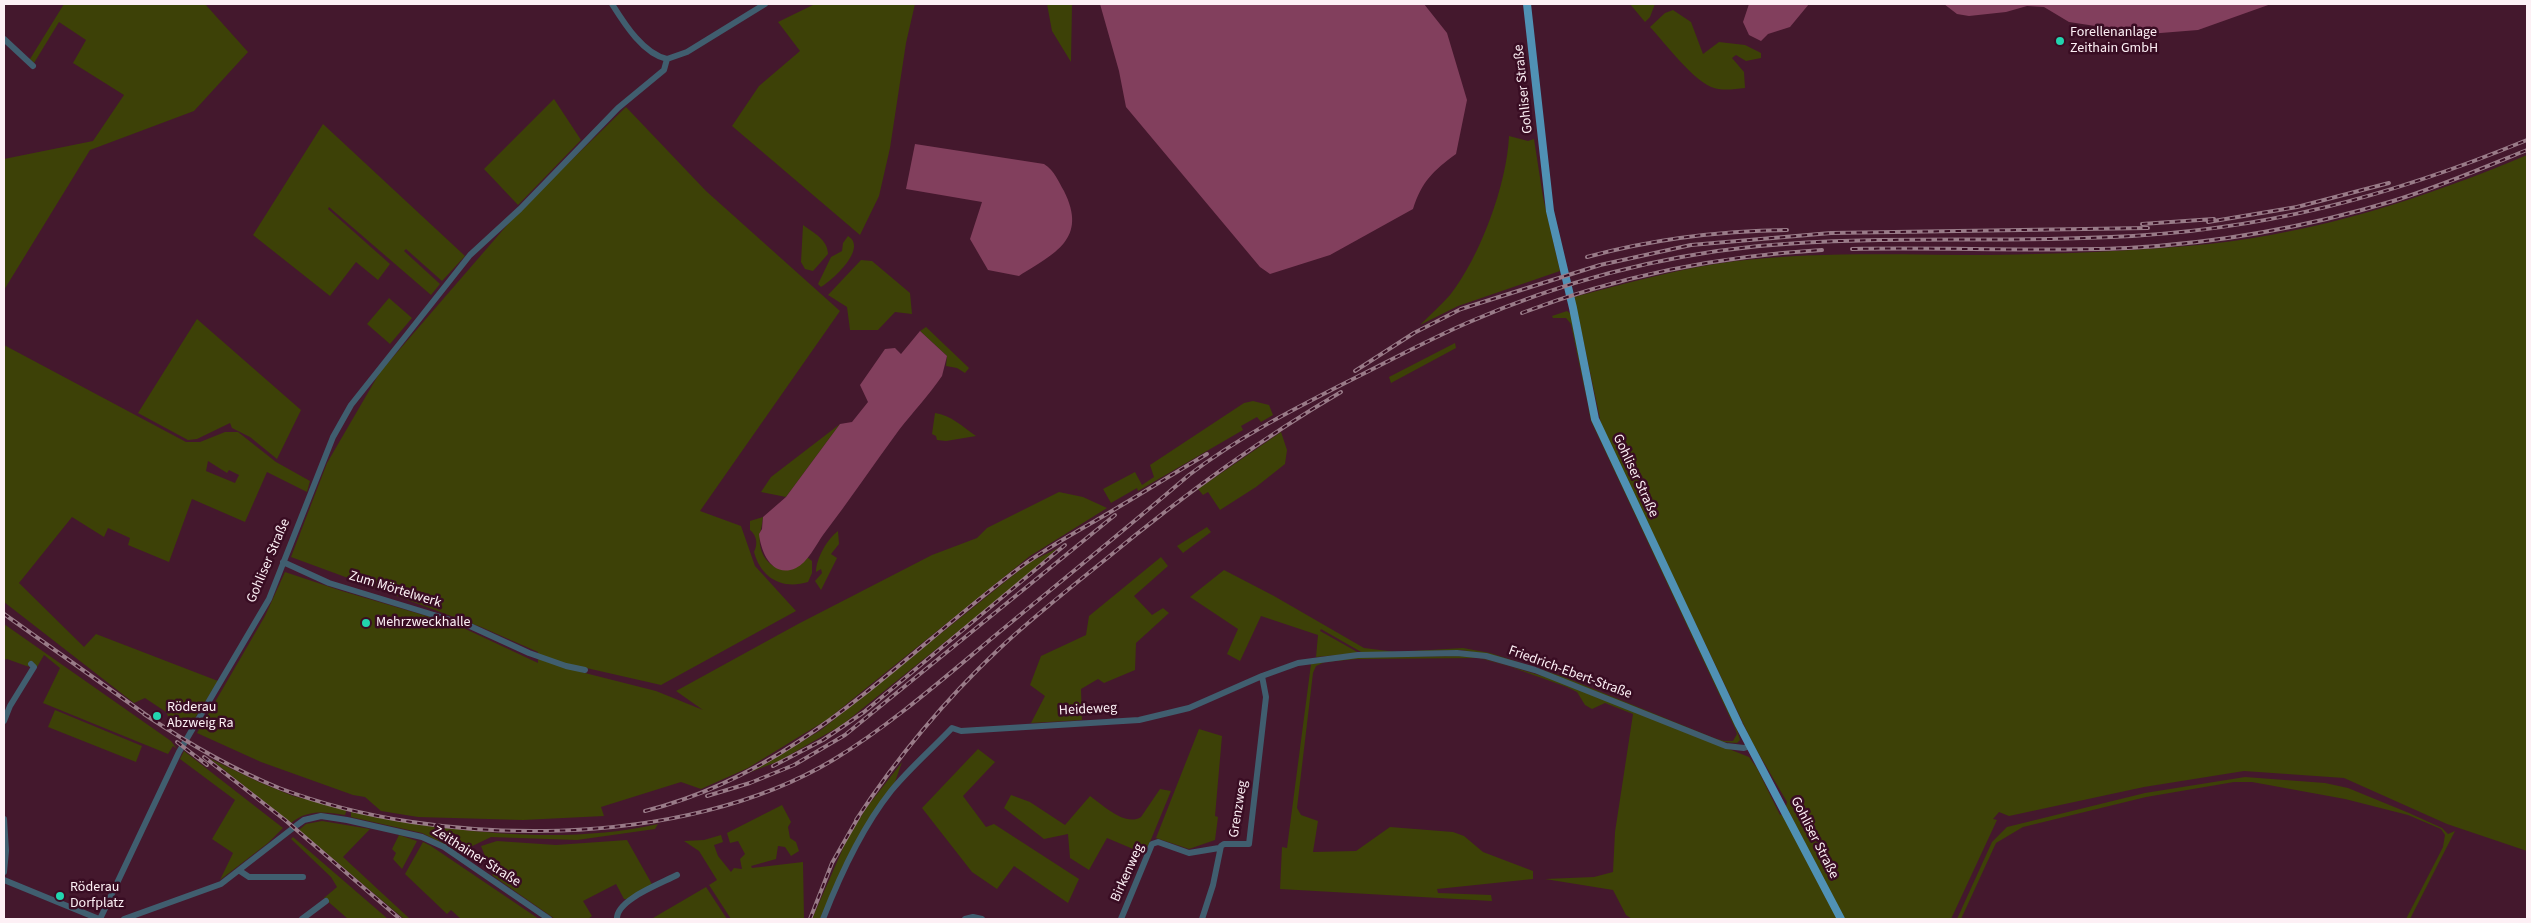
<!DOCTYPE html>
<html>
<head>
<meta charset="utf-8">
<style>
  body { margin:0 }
  #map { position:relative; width:2531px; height:923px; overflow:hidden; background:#44182d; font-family:"Source Sans 3",sans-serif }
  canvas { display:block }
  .frame { position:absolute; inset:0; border:5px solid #fdf0f5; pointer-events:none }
</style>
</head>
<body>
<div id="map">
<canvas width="2531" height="923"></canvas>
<div class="frame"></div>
</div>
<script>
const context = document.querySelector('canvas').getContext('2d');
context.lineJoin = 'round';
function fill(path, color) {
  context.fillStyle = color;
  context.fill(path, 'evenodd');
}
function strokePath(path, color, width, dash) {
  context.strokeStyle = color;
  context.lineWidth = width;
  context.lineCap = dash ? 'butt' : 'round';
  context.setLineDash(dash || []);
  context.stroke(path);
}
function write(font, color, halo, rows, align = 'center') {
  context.font = font + ' "Source Sans 3",sans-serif';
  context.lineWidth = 5;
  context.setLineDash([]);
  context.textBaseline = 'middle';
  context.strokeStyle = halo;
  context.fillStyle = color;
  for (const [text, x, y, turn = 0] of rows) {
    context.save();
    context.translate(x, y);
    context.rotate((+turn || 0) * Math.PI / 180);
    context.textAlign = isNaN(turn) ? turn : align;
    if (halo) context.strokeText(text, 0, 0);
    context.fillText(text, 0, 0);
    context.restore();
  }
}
fill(new Path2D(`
  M64,4H205L248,52L194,111L90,150L4,290V159L93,141L124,95L73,63L86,40L59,22L34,63L30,59Z
  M815,4H915L906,43L890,148L879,196L860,235L732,126L759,86L800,51L778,22Z
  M1047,4H1072L1071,62L1052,31Z
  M1630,4H1655L1650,17L1645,22Z
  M1673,10L1691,22L1703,54L1719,42L1745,45L1761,53V58L1746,61L1736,55L1732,58L1744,72L1745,88C1735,89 1724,91 1714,88C1694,82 1665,43 1650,27L1665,13Z
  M554,99L581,140L518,205L484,169Z
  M626,107L706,191L840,311L700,511L741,526L755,566L796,611L661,685L582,667L581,672L656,691L703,710L676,691L798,624L932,555L977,538L987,528L1059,492L1083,497L1107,508L1030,556L828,719L748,768L701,789L681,782L601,807L604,816L523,820L418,817L381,811L365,797L353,795L261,762L197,733L265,616L285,572L342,591L457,625L538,663V652L481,627L291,557L327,463L380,372L521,209Z
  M323,124L465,256L442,281L406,249L404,251L440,284L431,295L329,207L328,209L390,264L378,280L356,262L330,296L253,235Z
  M1509,136L1528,141L1534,139L1543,197L1560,271L1458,306L1420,325C1430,315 1441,305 1450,295C1480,257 1507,184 1509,136Z
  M2527,155V851L2447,824L2344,778L2244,771L2144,787L2009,816L1999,812L1993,819L1997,820L1951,919H1844L1786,806L1787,802L1753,744L1602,428L1574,297C1627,283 1681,268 1736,261C1820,251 1905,255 1989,255C2063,254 2136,251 2209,244C2319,232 2425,198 2527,155Z
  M803,225C814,233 828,240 828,254L813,271L805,269L801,262Z
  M848,236C868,248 833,280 821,287L818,284L831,257L842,251L843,243Z
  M861,260L872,261L910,293L912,314L895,312L878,330H850L847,307L828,295Z
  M389,298L412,318L390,344L367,324Z
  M1567,311L1571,314L1588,406L1597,432L1736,727L1740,740L1737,743L1723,742L1486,654L1461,650L1363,653L1321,629L1320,631L1359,653L1316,657L1318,635L1261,616L1240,661L1227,654L1238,629L1190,597L1224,570L1274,596L1364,648L1396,652L1463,648L1490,653L1564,677L1714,738L1724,741H1733L1737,734L1735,728L1591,421L1571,324L1566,318H1553L1552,316Z
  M197,319L301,410L277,459L250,437L232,428L230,423L197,439L188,440L138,413Z
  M926,327L969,368L965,373L957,368L946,366L947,356L920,331Z
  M1455,343L1456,348L1391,383L1389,377Z
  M4,345L186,442H200L225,432H238L276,462L310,481L307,492L267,472L245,522L192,499L169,562L128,545L130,538L108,528L104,537L72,517L19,583L84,647L96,634L218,681L188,729L172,724L166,712L145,698L134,703L4,602ZM208,461L227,473L229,470L239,475L235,483L206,471Z
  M1253,401L1269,405L1273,415L1261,422L1257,417L1241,426L1243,430L1138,491L1137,488L1111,503L1103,489L1135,472L1142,485L1154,477L1150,465L1244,403Z
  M935,413C951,415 963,427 976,436L946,441L937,440L936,436L932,434Z
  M840,424L786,497L761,492L771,477Z
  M1281,432L1287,450L1285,464L1256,487L1220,510L1208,492L1203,495L1198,489Z
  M763,517C762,526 759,536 760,545C764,570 792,578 807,557L812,561V573L808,582C782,590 761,578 754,552C758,544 757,536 750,530V521Z
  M1207,527L1211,532L1183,553L1177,546Z
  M838,531L839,544L831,554L837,558L821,590L815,581L822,573L821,569L816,572C816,559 827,539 838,531Z
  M1058,548L1028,575L842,725L779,761L738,777L763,765L821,730L1006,581L1030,562Z
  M1161,557L1168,566L1134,596L1152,615L1163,608L1169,613L1136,643L1135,670L1104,683L1098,679L1081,689L1082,720L1031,723L1045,696L1030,685L1041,656L1086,635L1089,616Z
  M4,624L171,741L177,749L173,746L168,754L43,703L60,668L44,655L37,667L30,663L28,666L32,668L7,659L4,660Z
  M1474,656L1556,680L1749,757L1757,768L1780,815L1783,814L1838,919H1632L1626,915L1613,890L1545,879L1594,877L1613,872L1615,832L1633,714L1605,703L1592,709L1585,705L1577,692L1567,687L1511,667L1479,658L1357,659L1325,662L1316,666L1313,673L1297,808L1301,815L1318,821L1313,852L1356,851L1390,827L1453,832L1464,836L1483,852L1533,871V879L1437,889L1438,893L1491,895L1492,901L1280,889L1282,847L1287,848L1311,664L1358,657Z
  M55,710L142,746L136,762L48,727Z
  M1199,729L1222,736L1215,816L1218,817L1215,840L1189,849L1156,838Z
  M978,749L995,762L963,796L986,827L994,824L1079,879L1068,903L1014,866L997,889L972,872L922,808Z
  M184,751L283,828L268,843L220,880L233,853L212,839L235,800L180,759Z
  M209,758L259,782L293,796L347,809L345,815C325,812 308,809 291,823Z
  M902,762L895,782L877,806L820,919H812L847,839L867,807Z
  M2245,777L2325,783L2348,788L2409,813L2442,828L2448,834L2455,831L2410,919H2406L2443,847L2445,835L2441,829L2408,815L2345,799L2252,782H2234L2146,797L2023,827L1996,843L1961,919H1957L1992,842L2007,827L2145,793Z
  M1160,789L1171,791L1145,854L1107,838L1089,870L1070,858L1068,834L1044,839L1004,808L1011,795L1030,802L1065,825L1090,796C1103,805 1125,827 1141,817Z
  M782,805L791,822L788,827L790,838L796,842L799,851L791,856L785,847L778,846L776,859L751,866L752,868L803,862L804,919H731L709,885L717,880L699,851L684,841L704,840L721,835L723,842L714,845L718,856L731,872L734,868L742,869L740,859L745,854L738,841L730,843L727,833Z
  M351,810C446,832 561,846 658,824L655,829L577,840L491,837L460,852L422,833L351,817Z
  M322,821L370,829L343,857L410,919H404L299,830L306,824Z
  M399,835L417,841L402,869L393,859L396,853L392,849Z
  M293,837L388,919H348L324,898L337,887L331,877L291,839Z
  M627,840L653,886L628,899H624L616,884L583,901L592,916L588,919H555L493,876L481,846L497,841L556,845Z
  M423,842L431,846L539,919H461L451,910L447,914L405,874Z
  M706,887L727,919H652L653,918Z`), '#3d4107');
fill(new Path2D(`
  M1100,4H1424L1447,33L1467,100L1456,154C1433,171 1422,181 1413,209L1330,255L1270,274L1260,267L1126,107L1119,71Z
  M1749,4H1809L1790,27L1768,34L1761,41L1749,35L1743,22Z
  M1944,4H2271L2198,30L2148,34L2069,22L2044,7L2027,6L2006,12L1969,16L1957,14Z
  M915,144L1044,164C1055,171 1058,181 1064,191C1088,239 1055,253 1019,276L988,270L970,239L982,202L906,189Z
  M920,331L947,356L942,376C929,395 913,412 899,430C873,465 849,501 823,535C816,545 807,563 796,568C772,579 761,552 759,534L762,529L763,517L786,497L840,424L852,422L868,402L860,385L885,349L895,348L901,354Z`), '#823f5d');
strokePath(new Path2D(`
  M612,4C624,23 643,54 667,59L687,52L765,4
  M4,39L33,66
  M283,562L329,583L470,626L529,653L566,666L585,670
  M4,721L10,706L34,667L31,664
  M4,819L6,851L4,872
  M240,871L249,877H303
  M4,880L99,919
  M100,919L179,752L269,599L333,437L351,405L470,255L520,209L618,108L664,70L667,59
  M124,919L221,884L297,825L304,820L321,816L347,820L422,837L444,847L549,919
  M302,919L326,901
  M617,919C616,900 660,884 677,875
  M823,919C840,875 861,829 891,791C909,769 932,749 952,728L961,731L1139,720L1189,708L1262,676L1298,663L1358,655L1457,653L1486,656L1535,670L1726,746L1744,748L1750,746
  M965,919L973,917L982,919
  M1121,919L1152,844L1158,842L1189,853L1219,848
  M1202,919L1213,885L1221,846L1224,844H1249L1266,697L1262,676`), '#405e6f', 6);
strokePath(new Path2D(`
  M1527,4L1550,211L1573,308L1595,419L1739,725L1841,919`), '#5091b4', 8);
const rail = new Path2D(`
  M2208,222L2297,207L2389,183
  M2142,224L2214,219
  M1852,249C1944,247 2036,252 2128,248C2218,243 2307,227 2393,201C2439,187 2483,168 2527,150
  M1587,257C1653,239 1718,231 1787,230
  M1522,313C1618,276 1719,256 1822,250
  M1355,371L1414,333L1461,309L1600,265L1691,245L1831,233L2148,228
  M4,614L149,717
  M144,714C186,742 232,769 279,788C439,849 683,850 833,760C892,724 944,678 997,634C1061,581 1126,529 1189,475C1240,436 1296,408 1353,379C1391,360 1428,340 1467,323C1558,283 1659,256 1759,246C1876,235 1994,243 2111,237C2261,231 2389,197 2527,140
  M177,742L207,765
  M204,757L285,820L400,919
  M773,766L823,740L864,712L1065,545
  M707,796L750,783L794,765L845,735L1115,515
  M645,811C796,773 892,665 1010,575C1038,553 1069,536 1100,518C1136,497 1171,475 1207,454
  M856,820C896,759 946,699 999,649C1033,617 1070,588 1106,559C1181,497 1257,441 1341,392
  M810,919L832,863L859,816`);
strokePath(rail, '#997b88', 4);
strokePath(rail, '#390d23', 2, [5.5]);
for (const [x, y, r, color] of [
  [2060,41,5,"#22d5af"],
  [366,623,5,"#22d5af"],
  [157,716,5,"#22d5af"],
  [60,896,5,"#22d5af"]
]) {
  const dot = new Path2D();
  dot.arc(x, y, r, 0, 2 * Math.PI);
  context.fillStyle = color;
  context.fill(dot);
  strokePath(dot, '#390d23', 2);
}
write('14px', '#fdf0f5', '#390d23', [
  ["Forellenanlage",2070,33],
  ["Zeithain GmbH",2070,49],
  ["Mehrzweckhalle",376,623],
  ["Röderau",167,708],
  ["Abzweig Ra",167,724],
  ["Röderau",70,888],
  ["Dorfplatz",70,904]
], 'left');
write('14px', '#fdf0f5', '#390d23', [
  ["Gohliser Straße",1524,89,-96],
  ["Gohliser Straße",1635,476,65],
  ["Gohliser Straße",269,561,-67],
  ["Zum Mörtelwerk",395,590,17],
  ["Friedrich-Ebert-Straße",1570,673,20],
  ["Heideweg",1088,710,-3],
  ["Grenzweg",1239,809,-81],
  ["Gohliser Straße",1814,838,63],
  ["Zeithainer Straße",476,857,32],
  ["Birkenweg",1128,873,-66]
]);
</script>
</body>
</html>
